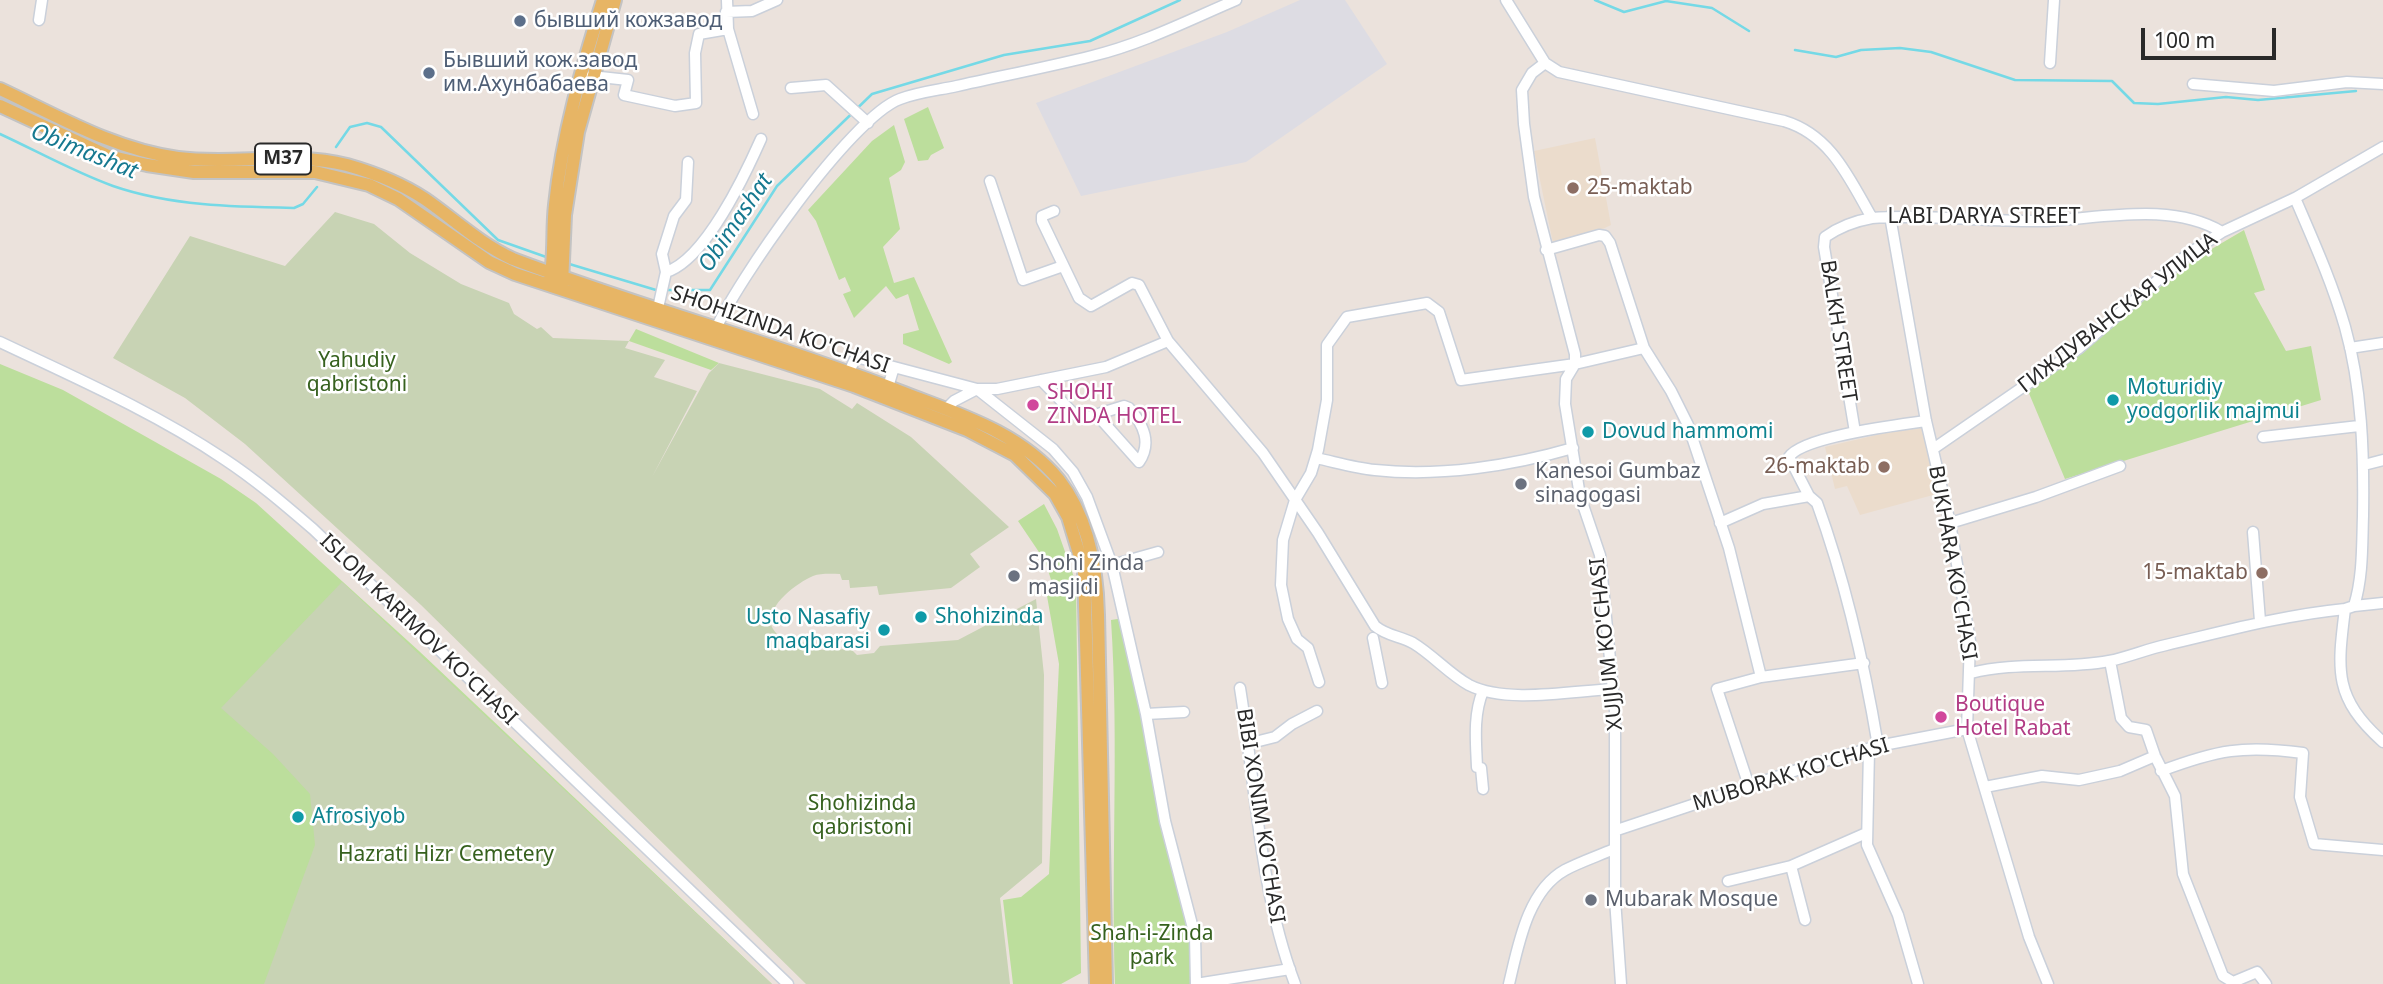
<!DOCTYPE html>
<html>
<head>
<meta charset="utf-8">
<style>
  body { margin:0 }
  #map { position:relative; width:2383px; height:984px; overflow:hidden; background:#ebe2dc; font-family:"Noto Sans",sans-serif }
  canvas { display:block }
  .scale { position:absolute; left:2141px; top:28px; width:135px; height:32px; box-sizing:border-box; border:4px solid #292929; border-top:0; padding-left:9px; font-size:21px; line-height:24px; white-space:nowrap; color:#292929; -webkit-text-stroke:5px #fff; paint-order:stroke }
</style>
</head>
<body>
<div id="map">
<canvas width="2383" height="984"></canvas>
<div class="scale">100 m</div>
</div>
<script>
const context = document.querySelector('canvas').getContext('2d');
context.lineJoin = 'round';
function fill(path, color) {
  context.fillStyle = color;
  context.fill(path, 'evenodd');
}
function strokePath(path, color, width, dash) {
  context.strokeStyle = color;
  context.lineWidth = width;
  context.lineCap = dash ? 'butt' : 'round';
  context.setLineDash(dash || []);
  context.stroke(path);
}
function write(font, color, halo, rows, align = 'center') {
  context.font = font + ' "Noto Sans",sans-serif';
  context.lineWidth = 5;
  context.setLineDash([]);
  context.textBaseline = 'middle';
  context.strokeStyle = halo;
  context.fillStyle = color;
  for (const [text, x, y, turn = 0] of rows) {
    context.save();
    context.translate(x, y);
    context.rotate((+turn || 0) * Math.PI / 180);
    context.textAlign = isNaN(turn) ? turn : align;
    if (halo) context.strokeText(text, 0, 0);
    context.fillText(text, 0, 0);
    context.restore();
  }
}
fill(new Path2D(`
  M1300,0H1345L1387,64L1246,162L1081,196L1036,103L1227,32Z`), '#dddce3');
fill(new Path2D(`
  M1595,138L1611,225L1586,237L1553,243L1534,151Z
  M1928,423L1944,492L1860,515L1847,486L1835,489L1825,447Z`), '#ebdccc');
fill(new Path2D(`
  M928,107L944,148L931,155L928,160L918,161L904,119Z
  M894,125L905,162L901,170L889,178L900,229L883,247L894,283L914,277L952,362L949,364L903,344V334L919,330L908,294L896,299L886,286L854,318L843,294L851,291L845,277L839,280L816,221L808,210L872,141Z
  M2244,230L2265,290L2254,293L2286,351L2311,346L2321,400L2065,479L2028,391L2198,257Z
  M636,329L719,363L711,370L629,341Z
  M0,364L63,390L221,479L256,503L419,651L772,984H0Z
  M1044,504L1057,529L1076,583L1081,973L1061,984H1013L1003,900L1021,897L1049,874L1059,664L1047,596L1055,592L1045,561L1018,521Z
  M1124,618L1189,929L1191,984H1115C1111,863 1119,741 1111,620Z`), '#bcde9c');
fill(new Path2D(`
  M335,212L374,224L410,253L461,284L509,303L514,314L537,329L541,327L553,338L629,341L625,348L665,360L654,377L697,391L652,477L709,373L719,363L820,389L852,409L857,403L911,437L1009,527L970,554L980,567L951,588L879,595L877,586L850,588L849,580H842L840,574C832,574 821,573 813,576C797,583 768,604 771,624C772,630 779,636 784,641L813,643L815,650L851,649L857,655L874,653L880,646L958,640L1036,599L1044,675L1042,863L1000,898L1010,984H806L421,605L245,444L185,398L113,358L190,236L285,266Z
  M342,582L772,984H264L315,845L310,794L273,754L221,708Z`), '#c8d3b4');
strokePath(new Path2D(`
  M1595,0L1624,12L1666,1L1712,8L1749,31
  M1795,50L1836,57L1861,50L1900,48L1931,52L2015,80L2112,81L2134,103L2158,104L2226,97L2258,100L2356,91
  M0,134C37,151 74,172 113,186C171,206 234,207 294,208L303,204L317,187
  M336,147L350,127L367,123L381,127L498,240L549,258
  M566,263L656,290H710L777,186L872,94L1004,55L1090,41L1180,0`), '#75d9e6', 2.5);
const minor = new Path2D(`
  M727,0L728,29L753,114
  M1506,0L1545,63L1559,72L1784,121C1831,135 1849,178 1872,218C1929,214 1986,222 2043,221C2100,219 2170,201 2222,232
  M726,12L752,11L777,0
  M39,20L42,0
  M1545,63L1532,73L1522,90L1524,124L1534,197L1575,354V364L1566,379L1565,404L1580,496L1600,555L1615,711V899L1621,984
  M2050,63L2054,0
  M591,76L628,80L624,95L675,106L696,103L695,53L699,34L728,29
  M2193,84L2274,91L2347,82L2383,84
  M791,88L826,85L868,123
  M990,181L1023,280L1063,266
  M2295,198C2313,240 2332,282 2345,327C2362,387 2364,454 2363,516C2362,546 2363,577 2354,606L2345,609C2337,672 2334,698 2383,742
  M1054,211L1042,216V221L1079,298L1091,306L1132,283L1139,285L1168,341L1263,453L1318,533L1375,626C1387,636 1400,636 1413,643C1433,655 1449,674 1469,685C1506,704 1572,691 1613,689
  M1890,216L1926,421L1950,523L1970,641L1967,729L2029,937L2048,984
  M1546,250L1599,235L1605,236L1610,243L1644,348L1671,391L1688,425L1729,548L1761,677
  M666,272L662,254L674,216L686,200L688,162
  M658,308L666,272C705,260 745,175 761,139
  M714,333C735,283 851,117 900,99C918,92 939,90 957,86C1002,76 1048,67 1092,56C1142,44 1189,20 1236,0
  M0,342C76,378 154,412 224,459C256,480 285,505 313,529L788,984
  M2350,348L2383,343
  M849,372L856,357L977,389L1053,449L1073,472L1087,497L1112,565L1146,714L1165,821L1195,936L1196,984
  M1041,380L1074,414L1085,418L1124,406L1129,408C1144,425 1152,443 1139,462L1098,416
  M888,387L894,367
  M946,409L954,401L977,389H997L1106,367L1168,341
  M1855,432L1824,247L1825,237C1839,227 1855,221 1872,218
  M2263,437L2359,426
  M1933,449L2078,349L2187,255L2222,232L2295,198L2383,147
  M1316,458C1335,462 1355,468 1375,470C1439,477 1511,466 1573,448
  M2364,465L2383,460
  M1720,523L1763,504L1809,496
  M1950,523L2036,497L2120,466
  M2253,532L2260,621
  M1112,565L1158,552
  M2354,606L2383,603
  M1373,638L1382,683
  M2110,661L2121,718L2129,727L2146,730L2155,756L2175,796L2183,874L2223,976L2233,982L2257,972L2266,984
  M1971,673C2017,661 2063,670 2109,661C2129,657 2147,649 2166,645C2226,631 2284,615 2345,609
  M1319,682L1308,648L1297,639L1288,619L1281,585L1283,540L1295,500L1311,473L1318,450L1327,400V345L1347,317L1427,303L1439,312L1461,380L1575,364L1644,348
  M1240,688C1256,787 1259,889 1295,984
  M1146,714L1184,712
  M1247,744L1275,737L1292,724L1317,711
  M1878,746C1864,662 1846,583 1817,503L1809,496L1789,457C1803,436 1899,425 1926,421
  M1869,750L1867,845L1898,915L1918,984
  M2161,771C2217,750 2243,745 2303,753L2300,797L2314,844L2383,850
  M1749,786L1717,689L1761,677L1864,663
  M1985,787L2042,776L2079,780L2120,771L2155,756
  M1483,789L1481,768L1477,767C1476,742 1473,715 1483,691
  M1617,830L1818,763L1878,746L1967,729
  M1728,881L1791,866
  M1805,920L1791,866L1864,834
  M1196,984L1290,969
  M1509,984C1518,947 1527,891 1565,870C1580,862 1598,856 1614,849`);
const major = new Path2D(`
  M0,89C58,116 113,149 178,158C234,165 291,151 347,165C375,173 401,183 425,199C454,219 480,244 513,259C640,307 772,342 899,391C955,413 1019,431 1059,480C1088,517 1097,569 1098,615L1106,984
  M0,106L108,156L147,165L194,172H315L369,185L398,199L489,262L515,274L854,386L967,430L1015,455L1055,494L1068,517L1084,570L1096,984
  M550,280C555,256 552,230 555,205C562,135 582,67 603,0
  M562,284L565,215L578,132L615,0`);
strokePath(minor, '#cad0da', 13);
strokePath(major, '#c3c3c3', 16);
strokePath(minor, '#fff', 10);
strokePath(major, '#e7b565', 12);
for (const [x, y, r, color] of [
  [520,21,7,"#5c6f8a"],
  [429,73,7,"#5c6f8a"],
  [1573,188,7,"#8d6e63"],
  [2113,400,7,"#0f9aa8"],
  [1033,405,7,"#d1479c"],
  [1588,432,7,"#0f9aa8"],
  [1884,467,7,"#8d6e63"],
  [1521,484,7,"#6b7280"],
  [2262,573,7,"#8d6e63"],
  [1014,576,7,"#6b7280"],
  [921,617,7,"#0f9aa8"],
  [884,630,7,"#0f9aa8"],
  [1941,717,7,"#d1479c"],
  [298,817,7,"#0f9aa8"],
  [1591,900,7,"#6b7280"]
]) {
  const dot = new Path2D();
  dot.arc(x, y, r, 0, 2 * Math.PI);
  context.fillStyle = color;
  context.fill(dot);
  strokePath(dot, '#fff', 2.5);
}
for (const [x, y, w] of [
  [283,159,56]
]) {
  const box = new Path2D();
  box.roundRect(x - w / 2, y - 15.5, w, 31, 5);
  context.fillStyle = '#fff';
  context.fill(box);
  strokePath(box, '#292929', 2);
}
write('bold 19px', '#292929', null, [
  ["M37",283,159]
]);
write('21px', '#4e5e75', '#fff', [
  ["бывший кожзавод",534,21],
  ["Бывший кож.завод",443,61],
  ["им.Ахунбабаева",443,85]
], 'left');
write('21px', '#785e54', '#fff', [
  ["25-maktab",1587,188,"left"],
  ["26-maktab",1870,467],
  ["15-maktab",2248,573]
], 'right');
write('21px', '#292929', '#fff', [
  ["LABI DARYA STREET",1984,217],
  ["ГИЖДУВАНСКАЯ УЛИЦА",2118,313,-38],
  ["SHOHIZINDA KO'CHASI",780,330,19],
  ["BALKH STREET",1838,331,81],
  ["BUKHARA KO'CHASI",1952,563,80],
  ["ISLOM KARIMOV KO'CHASI",418,630,44],
  ["XUJJUM KO'CHASI",1607,644,-96],
  ["MUBORAK KO'CHASI",1791,775,-17],
  ["BIBI XONIM KO'CHASI",1260,816,81]
]);
write('21px', '#36611e', '#fff', [
  ["Yahudiy",357,361],
  ["qabristoni",357,385],
  ["Shohizinda",862,804],
  ["qabristoni",862,828],
  ["Hazrati Hizr Cemetery",446,855],
  ["Shah-i-Zinda",1152,934],
  ["park",1152,958]
]);
write('21px', '#0d838f', '#fff', [
  ["Moturidiy",2127,388],
  ["yodgorlik majmui",2127,412],
  ["Dovud hammomi",1602,432],
  ["Shohizinda",935,617],
  ["Usto Nasafiy",870,618,"right"],
  ["maqbarasi",870,642,"right"],
  ["Afrosiyob",312,817]
], 'left');
write('21px', '#b23c85', '#fff', [
  ["SHOHI",1047,393],
  ["ZINDA HOTEL",1047,417],
  ["Boutique",1955,705],
  ["Hotel Rabat",1955,729]
], 'left');
write('21px', '#5b616d', '#fff', [
  ["Kanesoi Gumbaz",1535,472],
  ["sinagogasi",1535,496],
  ["Shohi Zinda",1028,564],
  ["masjidi",1028,588],
  ["Mubarak Mosque",1605,900]
], 'left');
write('italic 23px', '#167990', '#fff', [
  ["Obimashat",84,152,22],
  ["Obimashat",736,223,-56]
]);
</script>
</body>
</html>
